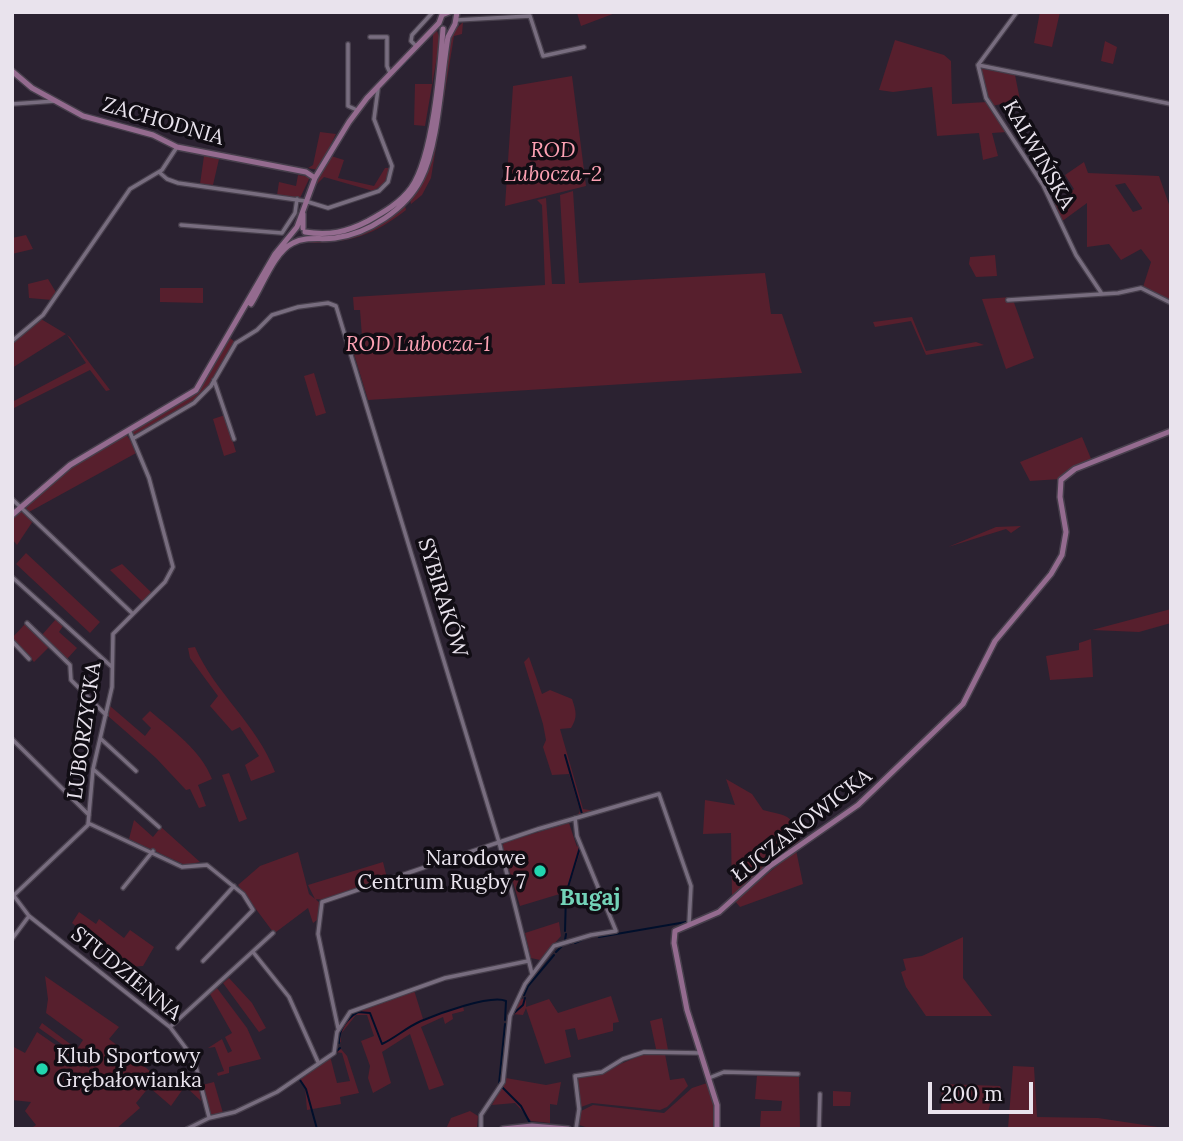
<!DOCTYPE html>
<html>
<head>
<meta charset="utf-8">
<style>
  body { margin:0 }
  #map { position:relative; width:1183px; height:1141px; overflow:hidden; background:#2b2231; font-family:Lora,serif }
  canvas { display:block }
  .frame { position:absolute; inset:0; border:14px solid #e9e3ed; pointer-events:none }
  .scale { position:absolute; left:928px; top:1082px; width:105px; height:32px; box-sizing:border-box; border:4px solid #e9e3ed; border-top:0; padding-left:9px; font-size:21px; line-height:24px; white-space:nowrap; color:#e9e3ed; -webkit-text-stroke:5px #110d14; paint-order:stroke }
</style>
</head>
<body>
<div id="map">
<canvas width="1183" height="1141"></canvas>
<div class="frame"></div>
<div class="scale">200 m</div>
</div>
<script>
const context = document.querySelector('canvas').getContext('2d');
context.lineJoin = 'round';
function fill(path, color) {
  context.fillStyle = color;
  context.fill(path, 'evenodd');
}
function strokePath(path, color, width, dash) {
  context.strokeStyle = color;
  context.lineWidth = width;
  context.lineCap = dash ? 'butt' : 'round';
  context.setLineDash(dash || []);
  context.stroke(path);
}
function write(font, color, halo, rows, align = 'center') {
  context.font = font + ' Lora,serif';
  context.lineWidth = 7;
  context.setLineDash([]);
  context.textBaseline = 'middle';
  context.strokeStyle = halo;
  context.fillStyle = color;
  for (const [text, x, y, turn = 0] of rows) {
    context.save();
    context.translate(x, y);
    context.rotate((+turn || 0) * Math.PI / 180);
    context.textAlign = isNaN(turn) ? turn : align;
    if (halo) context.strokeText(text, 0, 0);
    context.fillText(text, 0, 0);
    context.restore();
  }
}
fill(new Path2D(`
  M580,12H618L581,26L577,13Z
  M1040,12H1060L1052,47L1034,43Z
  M463,22L462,34L454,36L431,178L422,195L411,204L410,200L426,176L432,158L452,33Z
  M437,31L440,39L425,126L414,125L415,84H432L433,33Z
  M895,40L944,55L951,61L952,104L987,102L1007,132L992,133L998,156L983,160L979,133L937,136L932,87L893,92L879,90Z
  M1105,41L1117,47L1113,64L1101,61Z
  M979,68L1015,75L1020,100L992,106L984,89Z
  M572,76L586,186L505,206L513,86Z
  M320,132L336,134L318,170L308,168L313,165Z
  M204,156L219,159L213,185L200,184Z
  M331,156L344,160L338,178L374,186L385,168H390L384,184L373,191L324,177L314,187Z
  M1084,162L1088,173L1159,176L1171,210L1169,301L1143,287L1151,262L1141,249L1121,260L1109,244L1087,247V203L1061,222L1054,205L1074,189L1065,175ZM1125,183L1142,208V209L1133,212L1115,185Z
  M298,175L310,177L300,198L277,195L279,182L296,186Z
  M573,191L579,283L765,273L771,314H782L802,373L368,400L354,354L363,350L360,310H354L353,297L545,285L542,205L537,200L546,198L552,284H565L560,195Z
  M405,205L406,210C374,235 351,243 307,243L346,238Z
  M26,235L33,249L12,254V238Z
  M995,255L997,276L976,277L969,264L970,257Z
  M48,279L57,294L52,300L29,298L28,284Z
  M160,288H203V303L160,302Z
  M1012,297L1034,358L1006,369L982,299Z
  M912,317L926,351L976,342L984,345L926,355L911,321L875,327L873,322Z
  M41,319L66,334L12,368V342Z
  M67,335L70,337L110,390L106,391L90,370L12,409V402L86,363Z
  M230,338L235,342L211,384L190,406L133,435V430L198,392Z
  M314,373L326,413L316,416L304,376Z
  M225,415L236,452L224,456L213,419Z
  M126,434L138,452L29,512L25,507L73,465Z
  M1082,437L1092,461L1067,470L1060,479L1030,481L1020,462Z
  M20,510L33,521L17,545L12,539V520Z
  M1021,526L1011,533L1006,529L948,547L996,527Z
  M26,553L100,622L90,633L16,564Z
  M122,564L153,594L143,602L110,570Z
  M1171,609V623L1139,632L1092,630Z
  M56,619L63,626L59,632L77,648L67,659L41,636Z
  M25,624L49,647L34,662L12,638Z
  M1091,639L1093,677L1050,680L1046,656L1079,650V643Z
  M195,647C215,693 257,724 275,772L251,781L245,765L259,756L240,727L232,731L210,706L218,696L190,658L188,648Z
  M529,657L542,694L550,690L572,699C576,711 578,717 571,728L560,729L583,809L595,811L577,816L580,811L569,774L552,775L543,747L546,740L543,724L524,662Z
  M110,706L145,736L151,728L142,719L150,711C172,730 201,750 212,779L198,785L206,806L199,808L190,789L186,790L156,758L108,716Z
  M229,773L247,819L239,822L222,775Z
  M726,779L752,794L763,810C786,816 793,813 797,839L801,841L732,896L731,833L703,834L705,800L735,805Z
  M134,820L153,837L161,827L200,862L185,865L129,839Z
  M569,823L577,847L579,842L581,849L569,887L563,893L520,906L502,846L505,842Z
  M796,850L803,884L740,907L735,901Z
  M298,852L309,894L320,903L317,920L313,923L308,908L276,932H273L238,885L260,866Z
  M383,862L387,878L325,900L315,899L308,885Z
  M79,912L96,924L99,919L124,938L130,930L154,947L143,966L130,967L72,923Z
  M559,922L561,936L540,960L531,958L525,933Z
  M963,937V978L992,1016H926L906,987L901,972L906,970L903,959L922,956Z
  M45,976L119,1027L109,1039L159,1078L199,1088L201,1101L185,1086L171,1106L149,1087L136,1103L140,1108L116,1129H30L36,1125L25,1111L31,1102L12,1100V1046L25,1053L37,1032L89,1068L91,1065L39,1028L42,1023L77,1049L83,1040L46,1013L48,999Z
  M229,978L252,1003L266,1028L259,1032L223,983Z
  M217,988L247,1028L261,1059L229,1067V1073L218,1076L217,1073L224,1071L215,1047L208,1048L222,1039L228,1053L232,1051L225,1037L232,1033L210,994Z
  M414,990L423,1019L463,1006L464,1011L452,1014L453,1019L445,1024L443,1017L421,1027L444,1085L429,1090L410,1034L382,1052L391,1083L373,1093L368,1078L370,1066L361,1041L374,1036L367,1015H356L340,1035L341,1042L338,1043V1032L345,1017Z
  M611,996L619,1022L613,1023V1031L578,1040L575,1028L565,1030L571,1057L545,1064L526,1008L523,1015L512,1014L519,1000L526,998V1007L549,999L558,1013Z
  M662,1018L668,1050L656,1049L650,1021Z
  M341,1049L347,1056L359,1093L340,1097L341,1104L307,1110L305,1087L300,1080L330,1056L337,1083L350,1081L342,1053L336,1052Z
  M648,1052L665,1054L670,1080L684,1078L688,1086L667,1107L660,1110L592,1103L581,1107L577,1077L600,1073Z
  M1013,1066L1034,1067L1037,1117L1098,1118L1171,1129L1008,1128Z
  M757,1075L799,1076L800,1129L760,1127L761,1111H781L782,1101L755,1099Z
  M506,1078L546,1085L561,1082L557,1105L550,1104V1123L531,1121L515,1103L492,1105Z
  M214,1082L223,1113L213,1115L209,1113L202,1085Z
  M707,1083L714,1104V1129H592L579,1125L581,1111L593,1105L664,1113L692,1088Z
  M942,1084L1000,1086L1003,1094L992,1097L988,1112L941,1111Z
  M833,1091L851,1092L850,1106H833Z
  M470,1111L478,1116L477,1129H446L451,1118Z`), '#571f2d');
strokePath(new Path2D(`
  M395,73L409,59
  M565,755L582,814
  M565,931L566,894L580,847
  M599,937L686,922
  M565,940L566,934
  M575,943L586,938
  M568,944L572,943
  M556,952L562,946
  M524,995L528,986L554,955
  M514,1013L523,1005L525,998
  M505,1024L499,1084L521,1106L530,1123
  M339,1043C338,1031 347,1018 358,1012L370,1013L382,1044C395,1038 407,1027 421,1021C438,1014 491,994 506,1001L505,1020
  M329,1058L340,1048
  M300,1080L306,1089L317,1129`), '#000f2b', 2);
const street = new Path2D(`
  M456,20L530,16L543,56L584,47
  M370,37H387V66L390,73
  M348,44V106L357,110
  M416,46L411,41L412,35L433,12
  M978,65L986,98L1043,185L1076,255L1102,294
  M978,65L1171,104
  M978,65L1017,12
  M12,104L55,101
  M159,172L167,179L178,183L305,201L328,208L379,191L388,182L392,166L374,119L378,89
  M181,225L282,233L295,213L297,199
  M1008,300L1118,293L1141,288L1171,303
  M12,341L43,315L130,189L162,170L177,147
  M214,380L234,439
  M134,438L194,403L211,386L236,343L257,330L272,315L298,307L328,303L336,306L499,842L532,974
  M12,499L133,614
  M12,577L112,667
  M27,623L70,665L71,680L106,715
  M12,641L29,659
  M12,739L89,815
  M101,739L136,771
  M93,769L159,827
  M88,823L182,867L207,865L243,894L253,910L203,961
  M123,888L153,851
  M14,896L29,916L170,1027L194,1059L209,1117
  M12,897L88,825L93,769L112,687L113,634L165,582L173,567L149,478L129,430
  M12,939L29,916
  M178,948L234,886
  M253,952L289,997L318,1062
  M170,1027L273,933
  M338,1028L318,934L322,902L538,829L659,794L691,886L689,924
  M709,1078L724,1072L798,1074
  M187,1129L209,1118L235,1112L277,1092L334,1053L337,1032L350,1012L445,978L528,961
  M481,1129V1115L503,1082L510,1016L525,984L554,946L591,935L616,931L577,836L575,818
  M576,1129L579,1109L575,1076L602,1072L623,1059L644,1052L701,1053
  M819,1129L820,1094`);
const secondary = new Path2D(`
  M12,71L32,88L83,116L153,135L177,147L306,172L315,178
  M303,228V214
  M305,232C329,236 347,232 368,221C384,212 400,203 411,188C433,157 440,69 443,29
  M251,304C262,287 274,252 293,243C306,236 321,240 335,238C368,234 406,209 421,179C439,144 441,77 448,37L455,24L457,12
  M12,515L70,465L196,390L275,254L297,227L315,178L349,122L367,98L439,23L442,15L449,12
  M503,1129L532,1126L568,1129
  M717,1129V1105L687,1010L674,943L675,931L719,912L770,866L858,805L963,704L995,641L1051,574L1062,555L1066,532L1060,497L1061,480L1075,469L1171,431`);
strokePath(street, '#473f4c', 6);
strokePath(secondary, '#473f4c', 8);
strokePath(street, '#786d7f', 3.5);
strokePath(secondary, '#946b8f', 5);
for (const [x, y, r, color] of [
  [540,871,7,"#22d5af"],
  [42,1069,7,"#22d5af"]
]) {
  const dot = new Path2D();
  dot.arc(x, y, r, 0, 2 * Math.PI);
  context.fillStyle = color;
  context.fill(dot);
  strokePath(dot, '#110d14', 2.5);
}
write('21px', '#e9e3ed', '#110d14', [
  ["ZACHODNIA",163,122,16],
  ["KALWIŃSKA",1038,155,60],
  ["SYBIRAKÓW",442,598,73],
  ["LUBORZYCKA",85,731,-82],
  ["ŁUCZANOWICKA",802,826,-38],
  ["STUDZIENNA",126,974,39]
]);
write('italic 21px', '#fca1b3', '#110d14', [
  ["ROD",553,151],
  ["Lubocza-2",553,175],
  ["ROD Lubocza-1",418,345]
]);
write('21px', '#e9e3ed', '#110d14', [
  ["Narodowe",526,859],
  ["Centrum Rugby 7",526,883],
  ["Klub Sportowy",56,1057,"left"],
  ["Grębałowianka",56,1081,"left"]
], 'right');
write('bold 23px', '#73d3b8', '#110d14', [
  ["Bugaj",590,898]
]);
</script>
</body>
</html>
